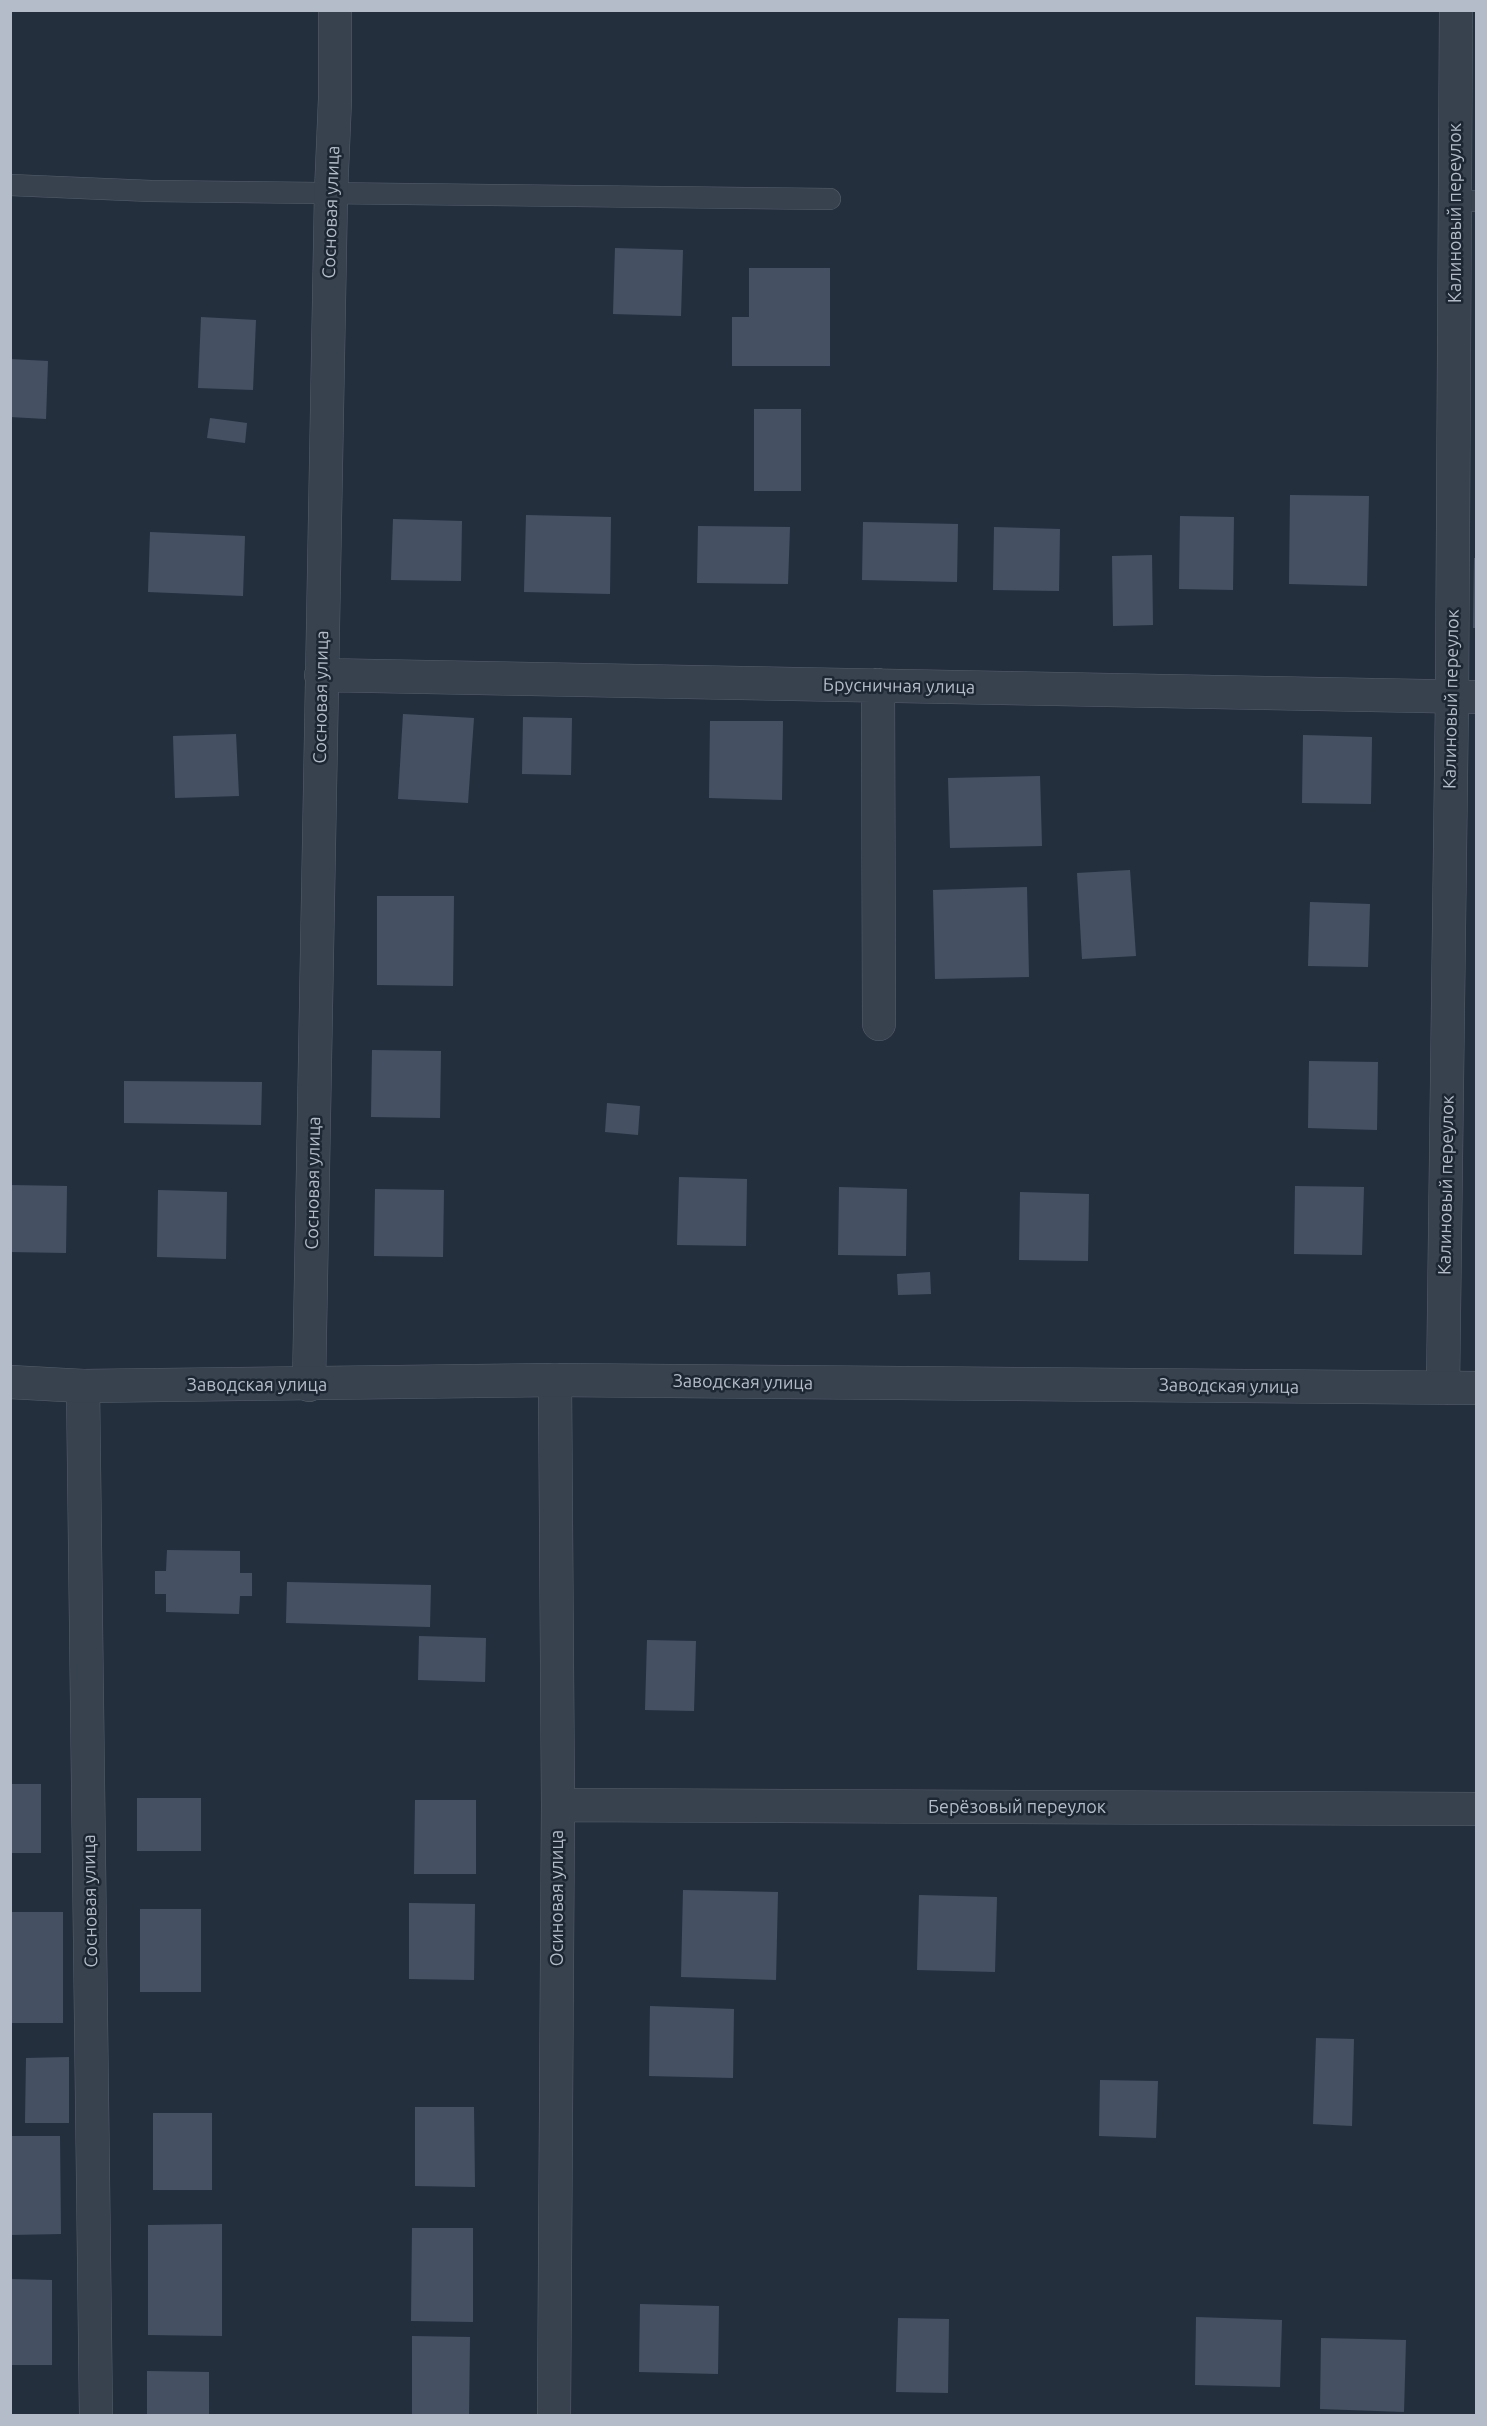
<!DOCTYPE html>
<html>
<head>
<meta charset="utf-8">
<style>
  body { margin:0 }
  #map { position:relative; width:1487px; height:2426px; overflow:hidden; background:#242f3e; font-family:Ubuntu,sans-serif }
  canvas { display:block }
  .frame { position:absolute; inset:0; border:12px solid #b4bcc9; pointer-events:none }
</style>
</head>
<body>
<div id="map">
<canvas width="1487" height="2426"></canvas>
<div class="frame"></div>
</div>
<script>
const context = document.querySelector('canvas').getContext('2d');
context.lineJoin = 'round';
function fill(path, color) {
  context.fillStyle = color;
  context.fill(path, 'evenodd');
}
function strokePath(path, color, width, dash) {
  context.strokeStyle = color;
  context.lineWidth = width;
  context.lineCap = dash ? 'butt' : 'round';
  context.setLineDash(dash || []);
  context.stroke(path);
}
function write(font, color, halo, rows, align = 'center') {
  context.font = font + ' Ubuntu,sans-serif';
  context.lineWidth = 5;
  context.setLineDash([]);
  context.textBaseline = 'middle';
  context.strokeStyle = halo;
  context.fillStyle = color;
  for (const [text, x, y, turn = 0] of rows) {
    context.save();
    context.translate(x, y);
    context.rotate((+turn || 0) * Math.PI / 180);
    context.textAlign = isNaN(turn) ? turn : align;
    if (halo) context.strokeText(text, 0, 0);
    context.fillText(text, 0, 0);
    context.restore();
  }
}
fill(new Path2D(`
  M615,248L683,250L681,316L613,314Z
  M749,268H830V366H732V317H749Z
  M201,317L256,320L253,390L198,388Z
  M10,359L48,361L46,419L10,417Z
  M754,409H801V491H754Z
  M210,418L247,423L245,443L207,438Z
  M1290,495L1369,496L1367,586L1289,584Z
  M526,515L611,517L610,594L524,592Z
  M1180,516L1234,517L1233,590L1179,589Z
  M393,519L462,521L461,581L391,580Z
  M863,522L958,524L957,582L862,580Z
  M698,526L790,527L788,584L697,583Z
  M994,527L1060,529L1059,591L993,590Z
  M150,532L245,536L243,596L148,592Z
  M1152,555L1153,625L1113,626L1112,556Z
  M1474,558H1476V628H1473Z
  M403,714L474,718L468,803L398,799Z
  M523,717L572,718L571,775L522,774Z
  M710,721H783L782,800L709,798Z
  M236,734L239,796L175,798L173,736Z
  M1303,735L1372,737L1371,804L1302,803Z
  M1040,776L1042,846L950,848L948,778Z
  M1130,870L1136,956L1082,959L1077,873Z
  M1027,887L1029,977L935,979L933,890Z
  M377,896H454L453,986L377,985Z
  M1310,902L1370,904L1368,967L1308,966Z
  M372,1050L441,1051L440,1118L371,1117Z
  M1309,1061L1378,1062L1377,1130L1308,1128Z
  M124,1081L262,1082L261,1125L124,1123Z
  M607,1103L640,1106L638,1135L605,1132Z
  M679,1177L747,1179L746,1246L677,1245Z
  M10,1185L67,1186L66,1253L10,1252Z
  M1295,1186L1364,1187L1362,1255L1294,1254Z
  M839,1187L907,1189L906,1256L838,1255Z
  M375,1189L444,1190L443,1257L374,1256Z
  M158,1190L227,1192L226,1259L157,1257Z
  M1020,1192L1089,1194L1088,1261L1019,1260Z
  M930,1272L931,1294L898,1295L897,1274Z
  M167,1550L240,1551V1573H252V1596H240L239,1614L166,1612V1594H155V1571H166Z
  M287,1582L431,1585L430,1627L286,1623Z
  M419,1636L486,1638L485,1682L418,1680Z
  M647,1640L696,1641L694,1711L645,1710Z
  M10,1784H41V1853H10Z
  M137,1798H201V1851H137Z
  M415,1800H476V1874H414Z
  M683,1890L778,1892L776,1980L681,1977Z
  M919,1895L997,1897L995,1972L917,1970Z
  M409,1903L475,1904L474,1980L409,1979Z
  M140,1909H201V1992H140Z
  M10,1912H63V2023H10Z
  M650,2006L734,2009L733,2078L649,2076Z
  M1316,2038L1354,2039L1352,2126L1313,2124Z
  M69,2057V2123H25L26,2058Z
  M1100,2080L1158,2081L1156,2138L1099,2136Z
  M415,2107H474L475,2187L415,2186Z
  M153,2113H212V2190H153Z
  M10,2136H60L61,2234L10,2235Z
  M222,2224V2336L148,2335V2225Z
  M412,2228H473V2322L411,2321Z
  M10,2279L52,2280V2365H10Z
  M640,2304L719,2306L718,2374L639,2372Z
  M1196,2317L1282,2320L1280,2387L1195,2385Z
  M898,2318L949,2319L948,2393L896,2392Z
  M412,2336L470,2337L469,2416H412Z
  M1321,2338L1406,2340L1404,2412L1320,2409Z
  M147,2371L209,2372V2416H147Z`), '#455162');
const service = new Path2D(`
  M10,185L151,191L830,199
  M1455,201H1476`);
const minor = new Path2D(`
  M321,675L1476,697
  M878,685L879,1024
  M309,1385L331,193L335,99V10
  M83,1386L96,2416
  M1443,1388L1452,697L1456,10
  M558,1805L1476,1809
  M554,2416L558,1805L555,1380`);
const tertiary = new Path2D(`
  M10,1382L83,1386L555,1380L1476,1388`);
strokePath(service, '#565f6c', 22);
strokePath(minor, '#565f6c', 34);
strokePath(tertiary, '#565f6c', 34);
strokePath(service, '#38414e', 21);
strokePath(minor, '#38414e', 33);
strokePath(tertiary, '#38414e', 33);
write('18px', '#b4bcc9', '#1d2633', [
  ["Сосновая улица",331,212,-88],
  ["Калиновый переулок",1455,213,-90],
  ["Брусничная улица",899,686,1],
  ["Сосновая улица",321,697,-89],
  ["Калиновый переулок",1451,699,-89],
  ["Сосновая улица",313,1183,-89],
  ["Калиновый переулок",1446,1185,-89],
  ["Заводская улица",743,1382,1],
  ["Заводская улица",257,1385],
  ["Заводская улица",1229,1386,1],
  ["Берёзовый переулок",1017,1807],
  ["Осиновая улица",557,1898,-90],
  ["Сосновая улица",90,1901,-91]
]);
</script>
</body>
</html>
